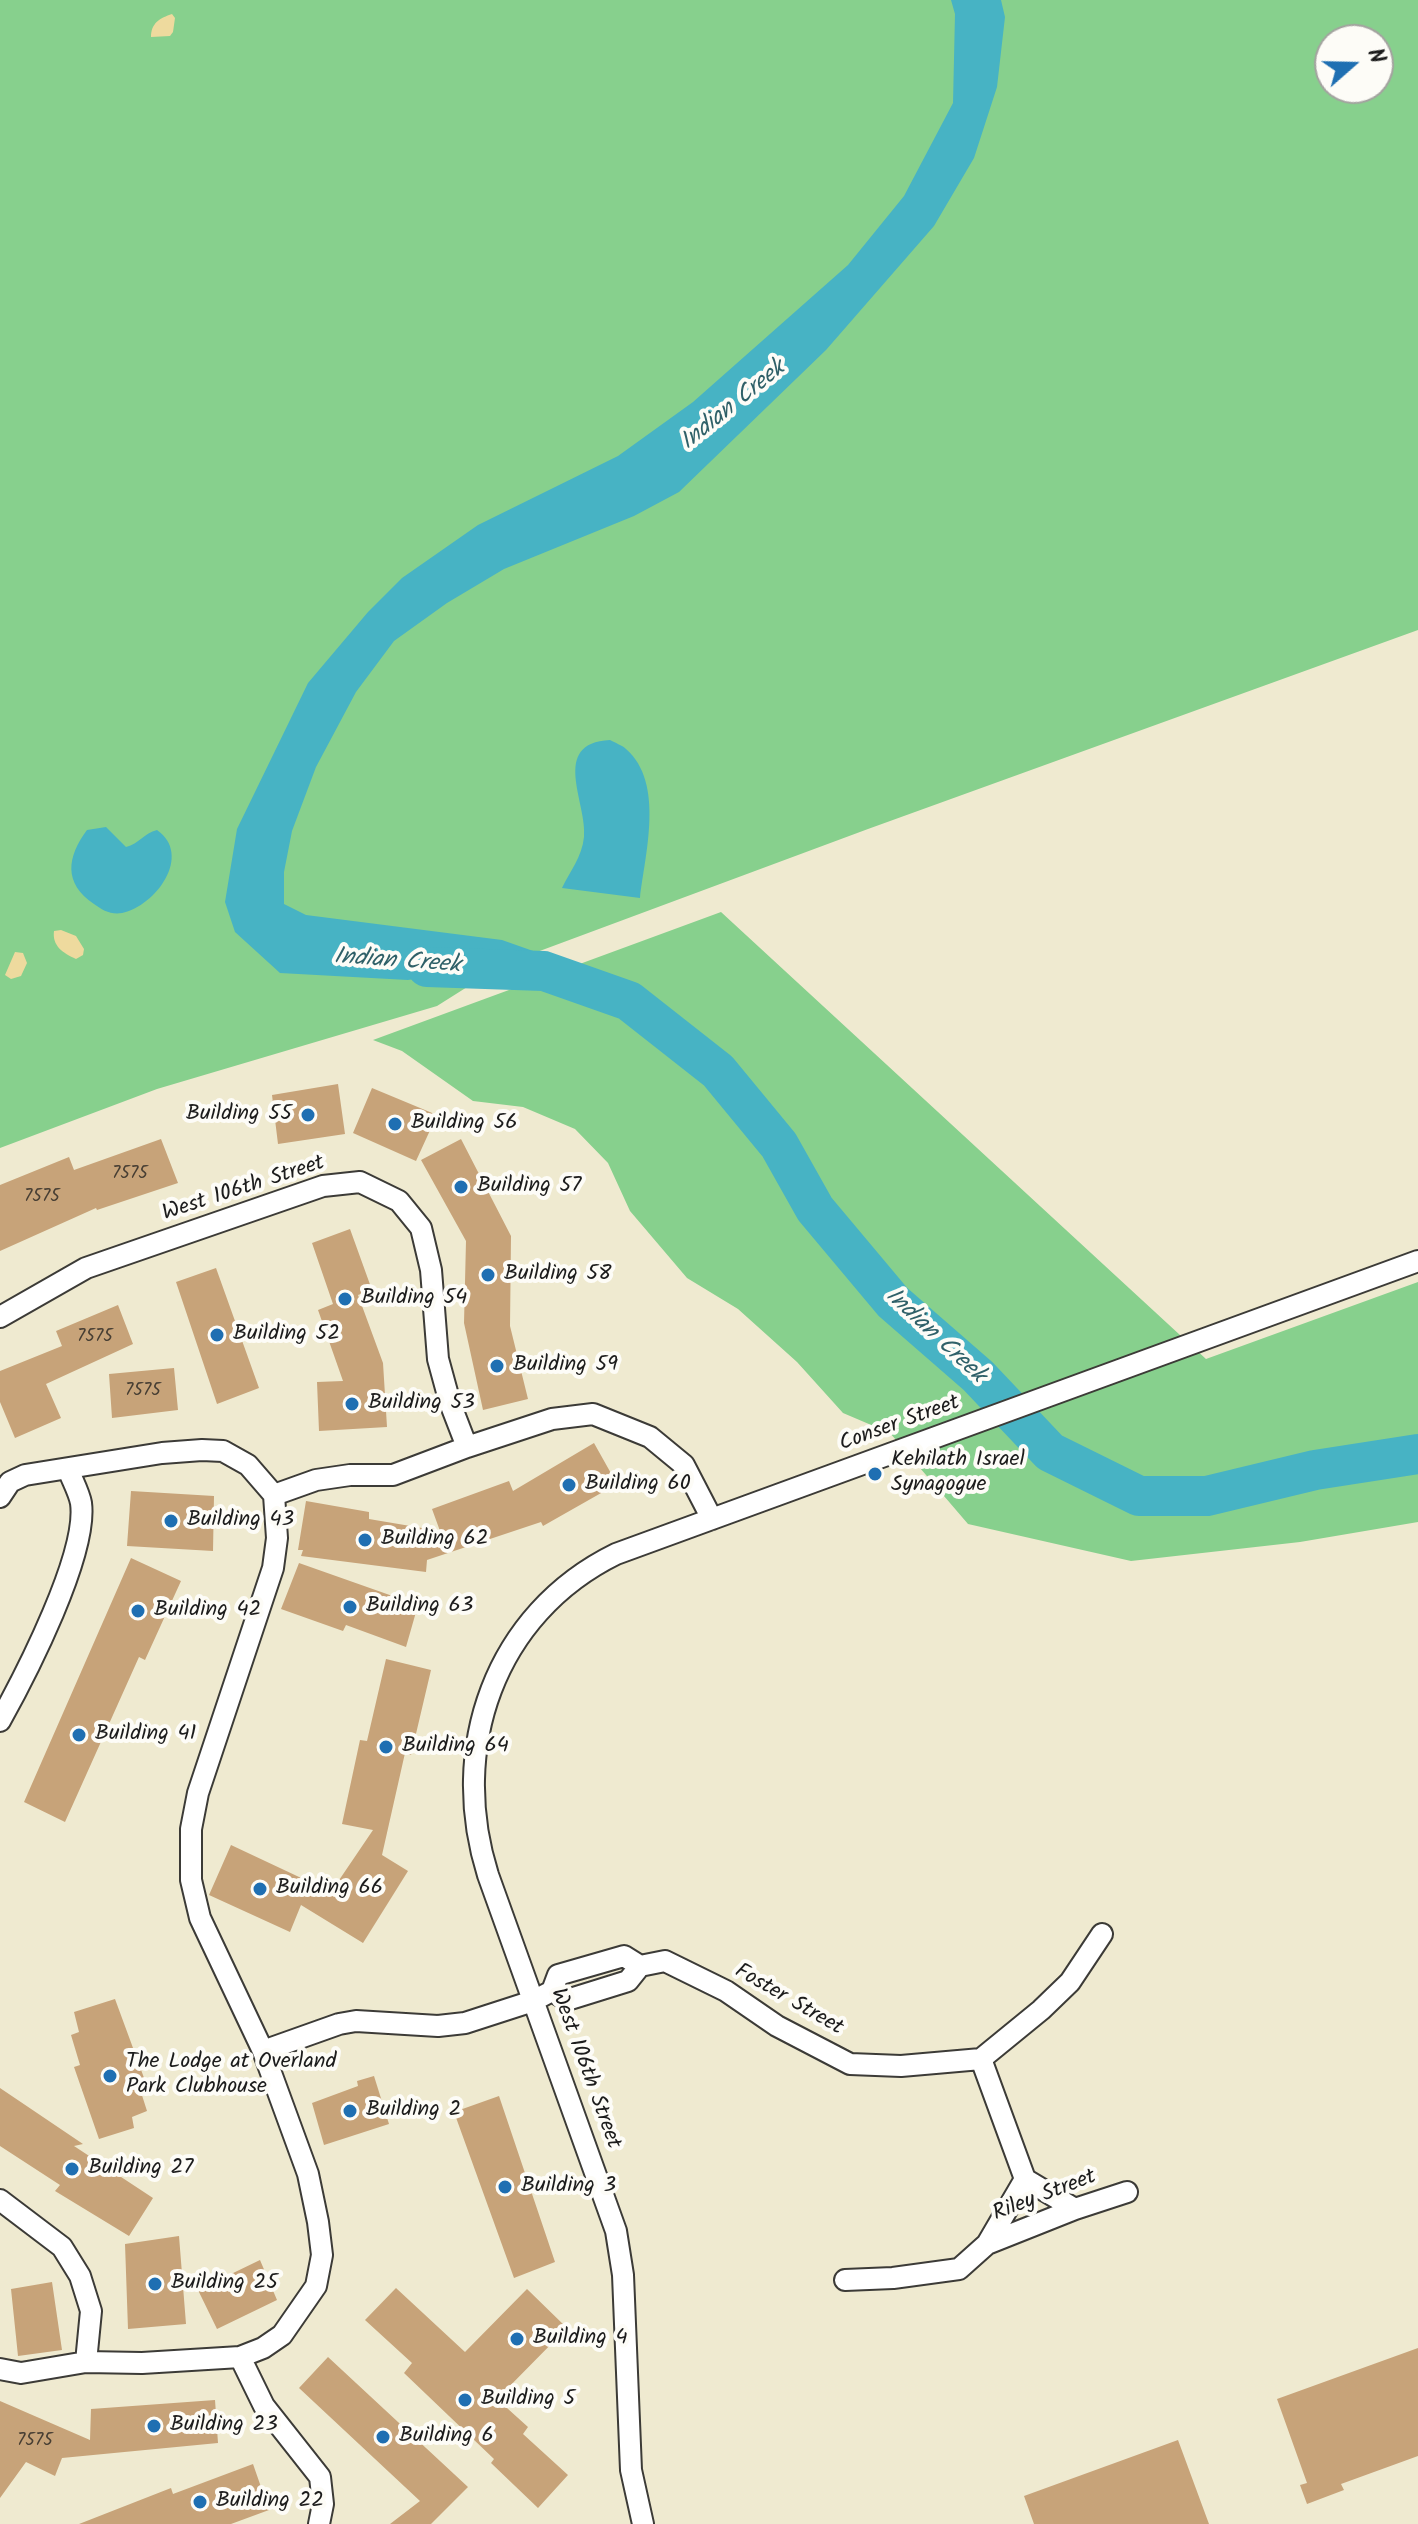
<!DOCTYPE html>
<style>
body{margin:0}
#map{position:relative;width:1418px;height:2524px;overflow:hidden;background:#efead0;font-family:Kalam,sans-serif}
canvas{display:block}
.north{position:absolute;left:1314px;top:24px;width:80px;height:80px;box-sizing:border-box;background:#fdfcf7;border:2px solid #a3a29f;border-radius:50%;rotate:70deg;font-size:22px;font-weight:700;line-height:32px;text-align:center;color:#1c1c1c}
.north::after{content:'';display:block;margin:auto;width:28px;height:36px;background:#1f6fb2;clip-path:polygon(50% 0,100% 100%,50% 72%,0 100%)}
</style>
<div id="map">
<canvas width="1418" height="2524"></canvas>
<div class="north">N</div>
</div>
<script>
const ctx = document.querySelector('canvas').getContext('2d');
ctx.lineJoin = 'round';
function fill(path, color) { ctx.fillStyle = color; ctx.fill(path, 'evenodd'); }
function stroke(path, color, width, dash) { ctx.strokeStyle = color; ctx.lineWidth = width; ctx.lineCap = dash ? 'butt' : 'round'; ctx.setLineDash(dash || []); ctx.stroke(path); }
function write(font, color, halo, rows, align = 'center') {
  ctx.font = font + ' Kalam,sans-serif'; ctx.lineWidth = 8; ctx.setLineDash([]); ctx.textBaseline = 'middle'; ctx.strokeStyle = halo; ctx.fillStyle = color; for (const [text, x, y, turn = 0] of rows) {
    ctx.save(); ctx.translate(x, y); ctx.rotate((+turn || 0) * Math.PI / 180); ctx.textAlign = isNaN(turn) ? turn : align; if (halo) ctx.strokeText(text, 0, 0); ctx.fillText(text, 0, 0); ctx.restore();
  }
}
fill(new Path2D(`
 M0,0H1418V630L868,829L502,965L437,1006L157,1089L0,1148ZM1330,40H1378V88H1330Z
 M721,912L1206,1359L1418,1282V1522L1300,1542L1131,1561L968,1524L890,1433L843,1413L797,1362L738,1309L687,1278L630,1211L608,1163L575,1129L523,1107L473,1101L402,1051L373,1040Z`), '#87d08d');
fill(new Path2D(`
 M172,14L175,18L173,32L170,36L151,37C151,23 160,18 172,14Z
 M61,930L76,936L84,949L83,955L76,959C63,953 52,946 54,931Z
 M15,952L23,953L27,963L21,976L11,979L5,975Z`), '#eeda9e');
fill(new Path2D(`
 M951,0H1001L1005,17L997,87L974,158L934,226L826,350L679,492L634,516L504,569L447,603L394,641L356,692L316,767L292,831L284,872V904L306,915L502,940L536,952L502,965L408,980L280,973L235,932L225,902L237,829L308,683L368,612L402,578L478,525L618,456L693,402L848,265L904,196L953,103L955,14Z
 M610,740C615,743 622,745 626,749C665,783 645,854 640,898L562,888C570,871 582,857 584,837C588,804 549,743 610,740Z
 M106,827L126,847C139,844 144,833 157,830C193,855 156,906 122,913C111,915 102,910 94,904C63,883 67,857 87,830Z`), '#47b3c4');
stroke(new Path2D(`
 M427,967L544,971L629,1001L718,1071L779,1145L815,1209L893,1302L978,1376L1050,1452L1139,1496H1207L1315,1470L1418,1454`), '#47b3c4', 40);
fill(new Path2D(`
 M338,1084L345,1134L278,1144L272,1095Z
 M372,1088L437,1115L416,1161L353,1133Z
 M161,1139L178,1183L97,1210L96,1208L0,1251V1185L69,1157L74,1170Z
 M461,1139L511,1236L510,1326L528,1399L483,1410L464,1323L466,1241L421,1160Z
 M350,1229L372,1290L358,1295L383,1363L387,1427L319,1431L317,1382L343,1381L318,1310L333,1304L312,1243Z
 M216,1268L259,1388L217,1404L176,1282Z
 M118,1305L133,1344L46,1384L61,1418L15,1438L0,1402V1371L62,1346L56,1331Z
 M174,1368L178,1410L112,1418L109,1374Z
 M594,1443L617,1484L543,1526L541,1522L427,1560L426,1572L301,1556L303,1550H298L306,1501L369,1512V1519L440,1531L432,1509L509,1481L513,1491Z
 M131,1491L214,1496L213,1551L127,1546Z
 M131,1558L181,1581L145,1660L139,1657L65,1822L24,1802Z
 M299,1563L418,1605L406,1647L346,1625L343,1631L281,1609Z
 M386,1659L431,1670L411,1755L405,1753L382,1855L408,1871L363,1943L301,1905L290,1932L209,1895L231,1845L331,1892L373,1830L342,1824L360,1740L367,1741Z
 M115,1999L147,2086L140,2089L147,2111L132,2117L134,2128L99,2139L74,2067L80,2065L71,2035L79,2032L74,2012Z
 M374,2076L389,2124L324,2145L312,2103L358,2086L357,2081Z
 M0,2088L83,2144L74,2146L153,2198L129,2236L55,2191L60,2185L0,2146Z
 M499,2096L555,2262L514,2278L454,2112Z
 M179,2236L186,2324L128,2329L125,2244Z
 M260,2260L277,2300L217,2329L198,2290Z
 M52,2282L62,2350L18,2356L11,2289Z
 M396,2288L465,2352L527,2289L567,2328L497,2399L528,2427L523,2434L568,2475L538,2508L491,2463L494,2459L404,2373L412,2363L365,2320Z
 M1418,2348V2456L1341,2484L1344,2490L1307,2504L1300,2485L1307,2483L1277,2399Z
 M328,2357L468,2487L431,2524H390L420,2501L299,2388Z
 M215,2400L218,2443L62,2458L55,2476L26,2462L0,2498V2401L90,2440L91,2409Z
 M1178,2440L1209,2524H1034L1024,2496Z
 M253,2464L269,2510L231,2524H79L171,2488L173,2494Z`), '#c7a379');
const minor = new Path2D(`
 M0,1317L86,1268L323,1186L360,1182L399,1201L421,1228L431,1270L438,1359L450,1403L467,1447
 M274,1495L316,1480L350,1475H393L467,1447L552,1419L593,1414L650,1437L684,1465L712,1519
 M0,1497L10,1482L25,1475L162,1453L202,1450L223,1451L248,1465L274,1495L277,1538L273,1568L198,1793L191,1829V1880L200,1918L263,2051L308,2174L318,2222L322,2255L316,2286L282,2335L263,2348L240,2357L142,2363L86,2362L21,2373L0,2369
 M0,1721C26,1674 88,1554 81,1503C79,1492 72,1480 68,1469
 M552,1991L567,2000L628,1981L640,1966
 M263,2051L339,2024L356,2021L438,2026L465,2023L533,2001L552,1991L558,1975L624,1956L640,1966L665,1961L726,1991L777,2026L850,2064L901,2066L981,2059L1041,2010L1070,1982L1102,1934
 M981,2059L1025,2179L1075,2209
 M0,2200L62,2247L80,2276L91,2311L86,2362
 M987,2244L1025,2179
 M845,2280L893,2278L959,2269L987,2244L1075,2209L1127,2192
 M240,2357L264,2406L320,2477L323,2504L319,2524
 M643,2524L631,2470L623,2275L616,2231L488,1875C448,1749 494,1614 616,1554L1418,1261`);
stroke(minor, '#3c3b37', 24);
stroke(minor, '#fff', 20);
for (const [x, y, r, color] of [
 [308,1115,8,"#1f6fb2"],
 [395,1124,8,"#1f6fb2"],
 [461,1187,8,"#1f6fb2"],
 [488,1275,8,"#1f6fb2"],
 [345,1299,8,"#1f6fb2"],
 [217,1335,8,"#1f6fb2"],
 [497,1366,8,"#1f6fb2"],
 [352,1404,8,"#1f6fb2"],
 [875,1474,8,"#1f6fb2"],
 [569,1485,8,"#1f6fb2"],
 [171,1521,8,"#1f6fb2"],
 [365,1540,8,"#1f6fb2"],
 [350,1607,8,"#1f6fb2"],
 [138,1611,8,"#1f6fb2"],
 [79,1735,8,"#1f6fb2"],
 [386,1747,8,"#1f6fb2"],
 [260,1889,8,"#1f6fb2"],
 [110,2076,8,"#1f6fb2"],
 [350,2111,8,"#1f6fb2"],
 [72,2169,8,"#1f6fb2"],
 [505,2187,8,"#1f6fb2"],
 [155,2284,8,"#1f6fb2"],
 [517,2339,8,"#1f6fb2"],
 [465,2400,8,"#1f6fb2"],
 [154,2426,8,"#1f6fb2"],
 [383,2437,8,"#1f6fb2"],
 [200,2502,8,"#1f6fb2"]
]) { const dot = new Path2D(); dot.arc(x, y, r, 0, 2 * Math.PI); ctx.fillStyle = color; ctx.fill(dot); stroke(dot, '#fdfcf7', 3); }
write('18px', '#473e33', null, [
 ["7575",130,1175],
 ["7575",42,1198],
 ["7575",95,1338],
 ["7575",143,1392],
 ["7575",35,2442]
]);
write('22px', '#1c1c1c', '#fdfcf7', [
 ["Building 55",292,1115,"right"],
 ["Building 56",411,1124],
 ["Building 57",477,1187],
 ["Building 58",504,1275],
 ["Building 54",361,1299],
 ["Building 52",233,1335],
 ["Building 59",513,1366],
 ["Building 53",368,1404],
 ["Kehilath Israel",891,1461],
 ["Synagogue",891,1486],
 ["Building 60",585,1485],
 ["Building 43",187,1521],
 ["Building 62",381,1540],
 ["Building 63",366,1607],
 ["Building 42",154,1611],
 ["Building 41",95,1735],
 ["Building 64",402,1747],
 ["Building 66",276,1889],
 ["The Lodge at Overland",126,2063],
 ["Park Clubhouse",126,2088],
 ["Building 2",366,2111],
 ["Building 27",88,2169],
 ["Building 3",521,2187],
 ["Building 25",171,2284],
 ["Building 4",533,2339],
 ["Building 5",481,2400],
 ["Building 23",170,2426],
 ["Building 6",399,2437],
 ["Building 22",216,2502]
], 'left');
write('22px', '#1c1c1c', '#fdfcf7', [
 ["West 106th Street",244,1190,-18],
 ["Conser Street",900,1425,-20],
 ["Foster Street",788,2001,30],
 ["West 106th Street",584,2069,70],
 ["Riley Street",1045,2197,-21]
]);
write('italic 24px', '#2f6068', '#fdfcf7', [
 ["Indian Creek",734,407,-39],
 ["Indian Creek",397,963,4],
 ["Indian Creek",934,1337,43]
]);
</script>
